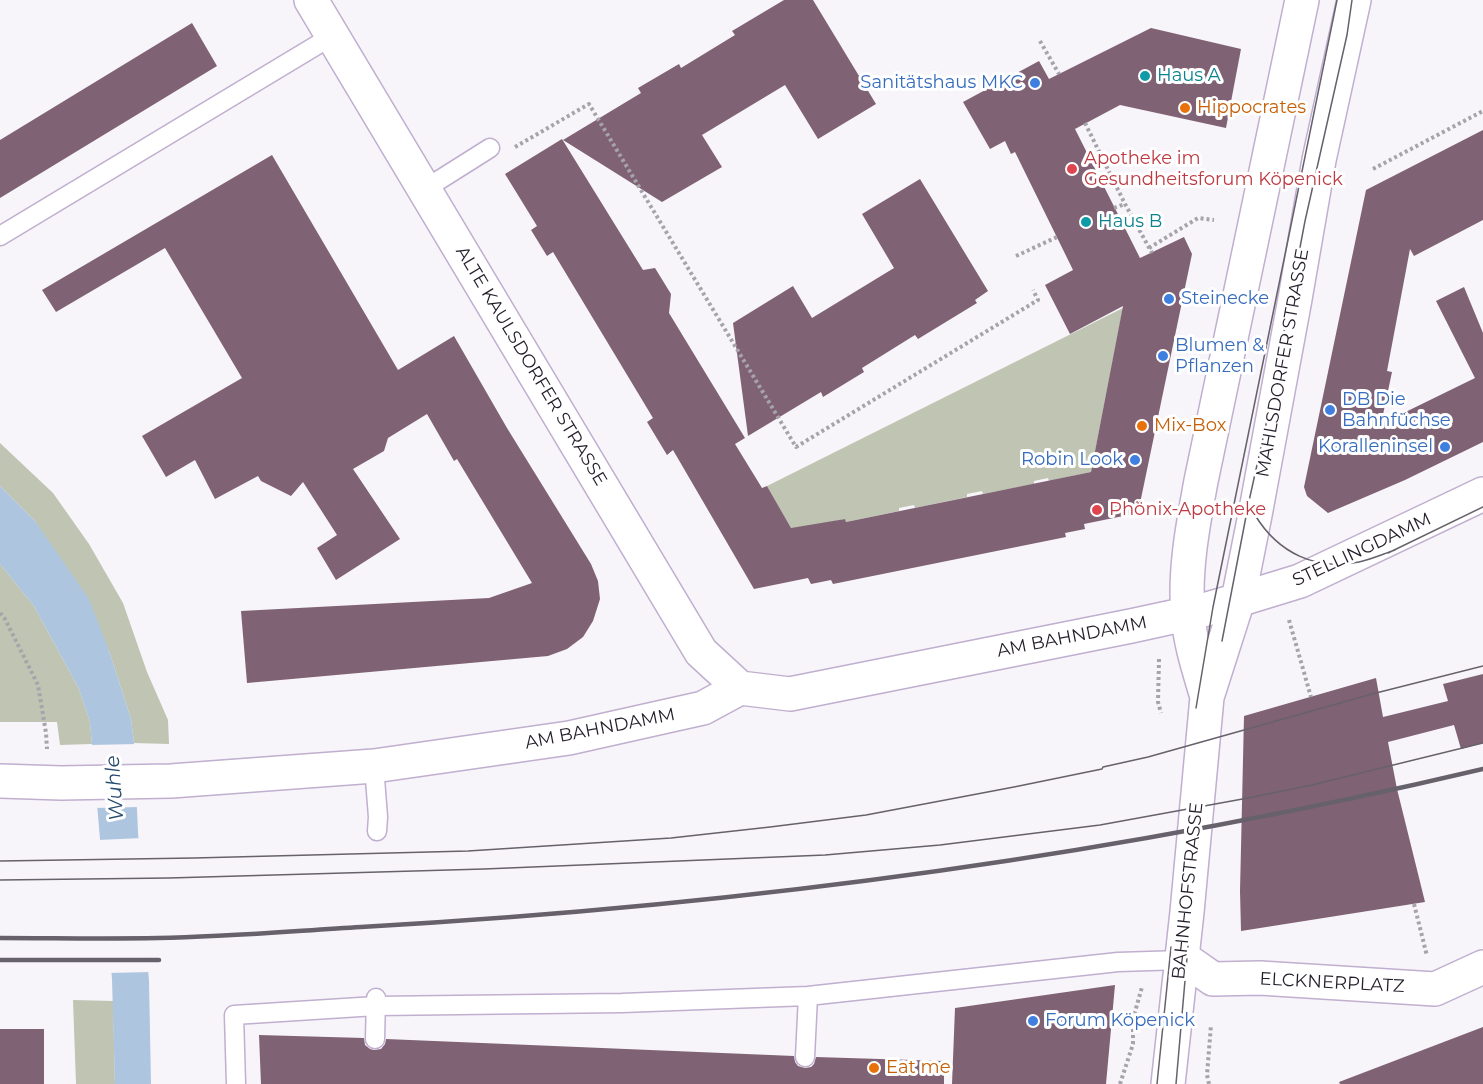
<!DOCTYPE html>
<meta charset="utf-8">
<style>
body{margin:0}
canvas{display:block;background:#f7f4fa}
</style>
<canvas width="1483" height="1084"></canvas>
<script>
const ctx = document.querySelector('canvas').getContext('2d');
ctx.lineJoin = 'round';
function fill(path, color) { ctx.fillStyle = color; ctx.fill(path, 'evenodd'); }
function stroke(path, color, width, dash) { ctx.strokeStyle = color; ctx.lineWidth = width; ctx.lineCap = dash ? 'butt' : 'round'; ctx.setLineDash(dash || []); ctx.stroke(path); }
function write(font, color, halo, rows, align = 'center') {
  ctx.font = font + ' Montserrat,sans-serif'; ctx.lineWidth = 6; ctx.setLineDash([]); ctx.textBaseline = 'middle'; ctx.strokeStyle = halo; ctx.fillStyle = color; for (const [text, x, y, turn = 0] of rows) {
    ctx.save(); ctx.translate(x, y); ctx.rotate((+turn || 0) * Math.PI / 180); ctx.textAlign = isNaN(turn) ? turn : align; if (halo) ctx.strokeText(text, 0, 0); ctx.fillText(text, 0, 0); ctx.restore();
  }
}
fill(new Path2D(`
 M1123,308L1091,472L1049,481L1048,478L1034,481V484L983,494L982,491L967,494V497L915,508L914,505L899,508V511L846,522L845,519L830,522L793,532L767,486Z
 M0,443L53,493L89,544L123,603L147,672L168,720L169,744L134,743L131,719L109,651L35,521L0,486Z
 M0,564L34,606L79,689L90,722L92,744L60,745L57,722H0Z
 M73,1000L113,1001L115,1084H76Z`), '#bfc5b2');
fill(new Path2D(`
 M0,486L35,521L89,599L109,651L131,719L134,743L138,832L149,981L151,1084H115L112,979L90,722L79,689L34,606L0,564Z`), '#adc5de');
fill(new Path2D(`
 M138,744L140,807L95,808L89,745Z
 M142,838L151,972L109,973L98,840Z`), '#f7f4fa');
fill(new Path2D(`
 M784,0H813L876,104L818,139L785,85L702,135L722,167L662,202L563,140L641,93L638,88L679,64L681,68L735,35L732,31Z
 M192,23L217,66L0,198V140Z
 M1151,28L1241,49L1226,128L1120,105L1075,129L1140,258L1184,237L1192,254L1138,513L1084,524L1085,529L1065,533L1066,537L833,584L831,580L811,584L808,578L754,589L673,450L667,455L647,422L653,418L553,252L547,256L531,230L537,226L505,174L562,139L643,270L655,268L671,294L669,313L745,438L735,444L762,488L767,486L791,528L845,519L846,522L1091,472L1123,306L1070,334L1045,285L1073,270L1015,152L1011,154L1005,141L990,149L963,102L1039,61L1049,79Z
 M1483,130V220L1414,256L1410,249L1387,371L1392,372L1381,424L1475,378L1436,301L1464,287L1483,333V442L1405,480L1328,513L1307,496L1304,487L1366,190Z
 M272,155L398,370L454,336L507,428L591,564L598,581L600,599L593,621L583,637L567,649L548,656L247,683L241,611L489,598L532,583L457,459L454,461L427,414L388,438L384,451L353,469L400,539L336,580L317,548L337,535L303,482L291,496L261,481L258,476L215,499L195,460L166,477L142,436L242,378L165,248L56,312L42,290Z
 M920,179L988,291L975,300L977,303L918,339L915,335L862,368L864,372L823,397L821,392L748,436L733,323L793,286L812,318L894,268L862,214Z
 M1483,674V743L1461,749L1454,725L1388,742L1397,789L1425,902L1241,931L1240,891L1244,716L1376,678L1383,717L1448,701L1443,684Z
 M1115,985L1106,1084H952L955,1008Z
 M1483,1027V1084H1340L1339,1082Z
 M0,1029H44V1084H0Z
 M259,1035L364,1038L365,1045L370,1049L374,1050L381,1049L385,1044L386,1039L794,1056L795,1062L798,1066L805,1068L811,1067L814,1064L816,1057L944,1061V1084H261Z`), '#806275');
const lane = new Path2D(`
 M425,189L490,148
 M0,236L332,36
 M374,766L378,817L377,831
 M375,1039L376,998
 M805,1057L808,996
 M236,1084L234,1015L376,1006L622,1003L808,996L1118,962L1182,960`);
const street = new Path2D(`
 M1238,600L1300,581L1483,494
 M0,781L61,783L171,781L374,766L569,738L703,708L740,688
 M1182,960H1186L1213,979L1260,978L1435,989L1483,967`);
const secondary = new Path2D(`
 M311,0L701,652L740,688L790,694L1131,626L1200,611L1238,600
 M1207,697C1199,670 1190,643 1188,615C1184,571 1193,525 1201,481L1302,0
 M1168,1084L1187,912L1207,697L1238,600L1255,515L1295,299L1319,160L1354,0`);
stroke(lane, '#c0afcf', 21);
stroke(street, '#c0afcf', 36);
stroke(secondary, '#c0afcf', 36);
stroke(new Path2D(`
 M1040,41L1059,74
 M1085,123L1125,204L1152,253
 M515,147L589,104L796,447L1038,300L1033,290
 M1373,169L1483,111
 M1114,208L1125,204
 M1149,248L1198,218L1214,220
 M1016,256L1057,237
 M0,613L5,619L38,685L46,733L47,749
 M1289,620L1311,697
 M1159,659L1158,702L1161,713
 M1414,904L1427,956
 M1120,1084L1133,1044V1019L1142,987
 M1209,1084L1207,1075L1211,1025`), '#a7a3ab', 4, [3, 3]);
stroke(lane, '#fff', 18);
stroke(street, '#fff', 33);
stroke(secondary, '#fff', 33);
stroke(new Path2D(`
 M1250,502L1253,514L1255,515C1278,553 1316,571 1359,562C1372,559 1383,554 1395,550
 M1388,553L1483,507
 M1222,641L1249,501L1269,411L1305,221L1347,35L1352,0
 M1196,708L1213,607L1337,0
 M0,861L194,858L468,851L671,838L770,827L866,815L1014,787L1102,769L1103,767L1148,757L1372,694L1483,666
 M0,880L169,878L484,869L825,855L940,845L1100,825L1248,798L1312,785L1483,743
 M1157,1084L1171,947
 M1176,1084L1188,946`), '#67616b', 1.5);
stroke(new Path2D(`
 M0,938C53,938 105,939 158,938C225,937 293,931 361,927C738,906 1115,856 1483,769
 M0,960H159`), '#67616b', 4.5);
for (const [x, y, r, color] of [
 [1145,76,6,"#0f9aa8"],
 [1035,83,6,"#3f7fe0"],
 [1185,108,6,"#e8710a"],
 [1072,169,6,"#e0444e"],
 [1086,222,6,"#0f9aa8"],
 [1169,299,6,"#3f7fe0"],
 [1163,356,6,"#3f7fe0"],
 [1330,410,6,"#3f7fe0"],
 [1142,426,6,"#e8710a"],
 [1445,447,6,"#3f7fe0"],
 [1135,460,6,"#3f7fe0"],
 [1097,510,6,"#e0444e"],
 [1033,1021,6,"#3f7fe0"],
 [874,1068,6,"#e8710a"]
]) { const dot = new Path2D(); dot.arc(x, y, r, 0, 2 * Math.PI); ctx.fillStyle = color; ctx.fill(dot); stroke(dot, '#fff', 2); }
write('18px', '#0d838f', '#fff', [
 ["Haus A",1157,76],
 ["Haus B",1098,222]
], 'left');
write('18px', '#366cbe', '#fff', [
 ["Sanitätshaus MKC",1023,83,"right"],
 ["Steinecke",1181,299],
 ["Blumen &",1175,346],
 ["Pflanzen",1175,367],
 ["DB Die",1342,400],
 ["Bahnfüchse",1342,421],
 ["Koralleninsel",1433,447,"right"],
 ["Robin Look",1123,460,"right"],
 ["Forum Köpenick",1045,1021]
], 'left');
write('18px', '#c56008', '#fff', [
 ["Hippocrates",1197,108],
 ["Mix-Box",1154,426],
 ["Eat me",886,1068]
], 'left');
write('18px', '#be3a42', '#fff', [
 ["Apotheke im",1084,159],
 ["Gesundheitsforum Köpenick",1084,180],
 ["Phönix-Apotheke",1109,510]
], 'left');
write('18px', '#241d29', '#fff', [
 ["MAHLSDORFER STRASSE",1283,363,-80],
 ["ALTE KAULSDORFER STRASSE",531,366,59],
 ["STELLINGDAMM",1362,550,-25],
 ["AM BAHNDAMM",1072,637,-11],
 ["AM BAHNDAMM",600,729,-11],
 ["BAHNHOFSTRASSE",1188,891,-84],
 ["ELCKNERPLATZ",1332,983,3]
]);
write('italic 20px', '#274b6f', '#fff', [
 ["Wuhle",115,788,-94]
]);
</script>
